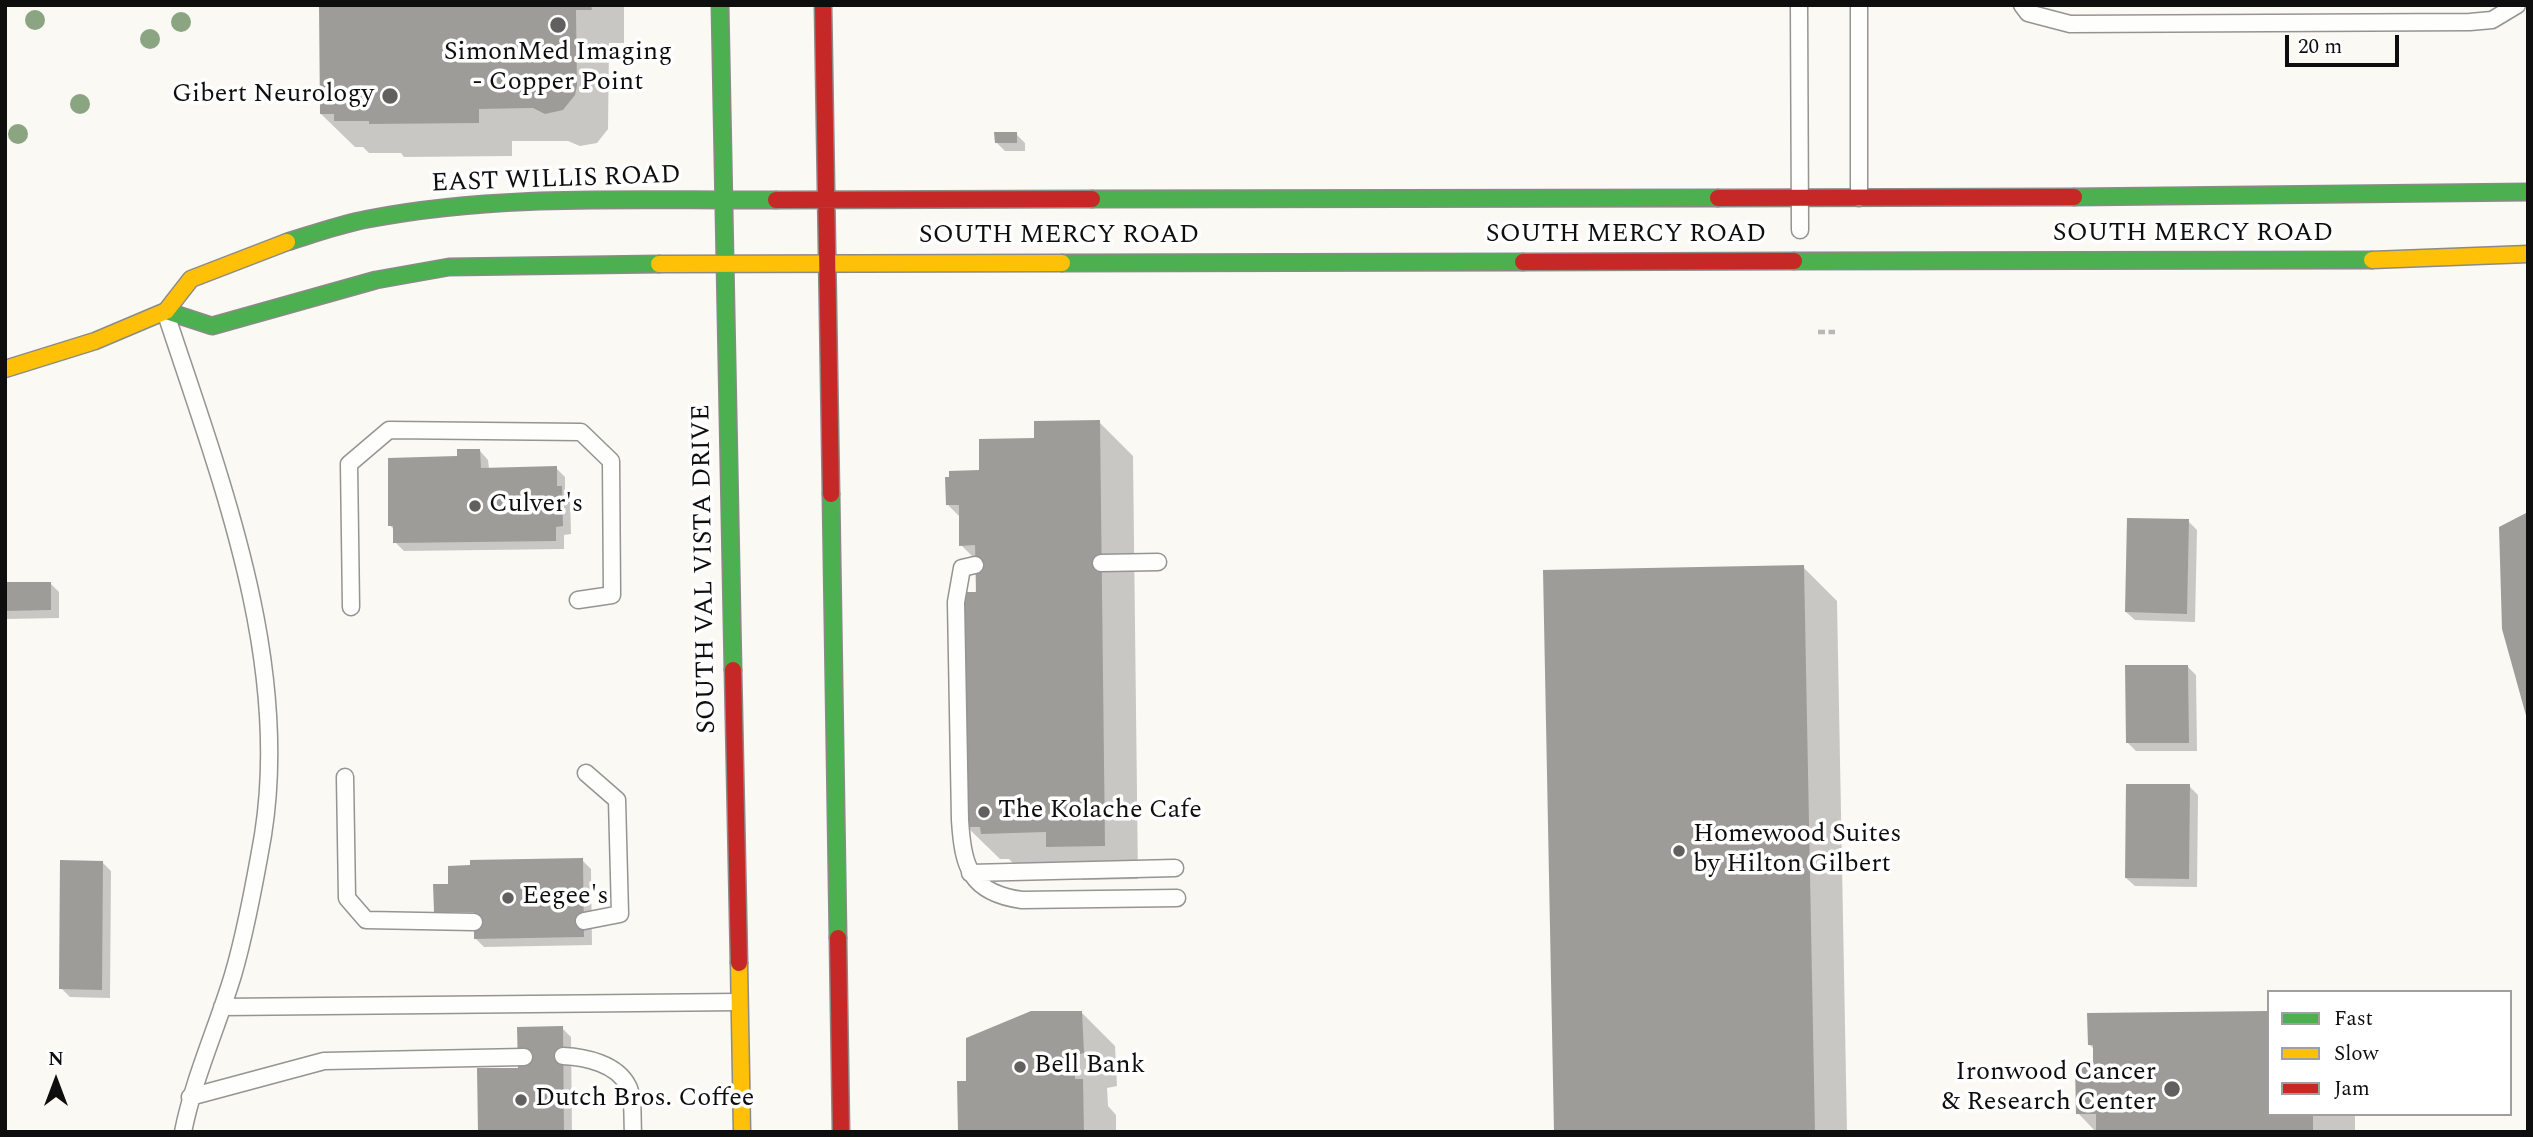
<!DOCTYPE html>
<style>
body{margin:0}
#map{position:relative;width:2533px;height:1137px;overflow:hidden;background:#faf9f4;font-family:Spectral,serif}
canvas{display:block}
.frame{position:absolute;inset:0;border:7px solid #0e0e0e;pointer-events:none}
.legend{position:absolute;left:2267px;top:990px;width:245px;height:126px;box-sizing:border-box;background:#fff;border:2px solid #9f9f9f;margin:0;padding:9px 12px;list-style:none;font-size:21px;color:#0e0e0e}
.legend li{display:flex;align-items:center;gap:14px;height:35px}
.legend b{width:35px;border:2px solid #9f9f9f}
.north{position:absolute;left:21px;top:1046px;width:70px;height:70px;-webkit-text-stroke:5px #fff;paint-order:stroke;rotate:0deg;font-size:19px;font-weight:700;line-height:28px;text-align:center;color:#0e0e0e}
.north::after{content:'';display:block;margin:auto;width:24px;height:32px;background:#0e0e0e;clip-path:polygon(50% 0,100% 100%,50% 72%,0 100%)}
.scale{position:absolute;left:2285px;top:35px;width:114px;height:32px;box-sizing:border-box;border:4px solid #0e0e0e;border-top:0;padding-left:9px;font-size:21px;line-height:24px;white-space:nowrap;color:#0e0e0e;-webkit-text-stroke:5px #fff;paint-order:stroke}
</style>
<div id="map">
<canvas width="2533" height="1137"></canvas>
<div class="frame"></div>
<ul class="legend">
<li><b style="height:9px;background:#4caf50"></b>Fast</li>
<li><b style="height:9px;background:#ffc107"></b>Slow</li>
<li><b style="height:9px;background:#c62828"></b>Jam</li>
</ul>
<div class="north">N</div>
<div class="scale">20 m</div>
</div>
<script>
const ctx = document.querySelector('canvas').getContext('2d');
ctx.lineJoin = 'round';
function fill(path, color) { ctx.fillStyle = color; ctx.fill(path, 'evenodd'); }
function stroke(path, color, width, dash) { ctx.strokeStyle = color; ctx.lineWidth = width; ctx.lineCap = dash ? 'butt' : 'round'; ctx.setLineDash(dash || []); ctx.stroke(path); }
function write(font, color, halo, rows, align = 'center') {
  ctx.font = font + ' Spectral,serif'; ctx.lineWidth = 7; ctx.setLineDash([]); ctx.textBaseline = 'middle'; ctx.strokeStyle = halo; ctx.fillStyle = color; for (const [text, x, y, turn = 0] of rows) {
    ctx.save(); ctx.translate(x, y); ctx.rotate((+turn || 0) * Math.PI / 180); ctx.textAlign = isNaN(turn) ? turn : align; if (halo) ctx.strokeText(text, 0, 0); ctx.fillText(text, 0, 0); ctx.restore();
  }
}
fill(new Path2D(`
 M464,5H624V43H609L608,129L597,143L580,146L568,141H512V156L404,157L401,153H369L363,147H355L321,114Z
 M1016,134L1025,143V151H1005L996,142Z
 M1099,422L1133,456L1138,879L1082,880L1068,865L1016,866L1009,859H1000L966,826L977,561L961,545V518L948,505L981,472L1036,440Z
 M480,451L488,460L489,469L556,468L565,477V491L570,496L571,534L564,535V549L404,551L395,542L394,530L390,525L459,458Z
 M2188,521L2197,530L2195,622L2135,620L2126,612Z
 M1803,567L1837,601L1847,1132H1556Z
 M50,583L59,592V618L5,619V584Z
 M2187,666L2196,675L2197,751H2136L2127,742Z
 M2189,786L2198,795L2197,887L2135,886L2126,878Z
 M582,860L591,869L592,945L484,947L476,939L475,920H444L436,912L450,886Z
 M102,862L111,871L110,998L70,997L61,988Z
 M1081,1012L1115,1046L1117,1086L1107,1088L1108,1106L1116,1115V1132H959L968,1083Z
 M2089,1015L2269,1114H2355V1132H2096L2078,1113L2095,1066V1050L2089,1044Z
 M562,1028L571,1037L572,1132H480L520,1070Z`), '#0003');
fill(new Path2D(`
 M319,5H591L592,10H576L577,86L575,95L563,110L545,114L533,108L479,109V123L369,124V121H334V114H320Z
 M994,132H1017V143H995Z
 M1100,420L1105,846L1046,847V832L981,834L980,827H964L962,592H976L975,545L959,546V505H946L945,477H949V471L979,470V439L1034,438V421Z
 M457,449H480L481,468L557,466V486H562L563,526L556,527V541L393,543V526H388V458L457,456Z
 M2528,512V719H2527L2502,629L2499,527Z
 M2127,518L2189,519L2187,614L2125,612Z
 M1804,565L1815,1132H1554L1543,570Z
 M5,582H51V610L5,611Z
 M2125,665H2188L2189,743H2126Z
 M2126,784H2190L2189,879L2125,878Z
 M583,858L584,937L474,939V912H434L433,884H448V866L470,865V860Z
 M60,860L103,861L102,990L59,989Z
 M1031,1011H1082L1084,1053L1075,1055V1079H1083L1084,1132H958L957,1081H966V1038Z
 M2269,1011V1114H2313V1132H2096V1114H2076L2075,1065H2093V1045H2088L2087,1013Z
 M563,1026L564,1132H478L477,1068H518L517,1027Z`), '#9e9c99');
const lane = new Path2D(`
 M1799,5L1800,230
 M2022,5L2028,13L2070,24L2470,22L2492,20L2517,5
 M1859,198V5
 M166,314C220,478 291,659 263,835C255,881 246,931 233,975C217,1028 194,1077 183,1132
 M1101,563L1158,562
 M975,565L962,568L956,602L960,820C963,867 970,893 1022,900L1177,898
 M351,607L349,464L389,430L581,432L611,461L612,595L578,600
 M345,777L347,898L366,920L474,922
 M970,873L1175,868
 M584,921L620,914L617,800L586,773
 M222,1007L739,1002
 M563,1056C586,1057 617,1064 628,1086C634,1097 632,1119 633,1132
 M190,1097L324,1061L524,1057`);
const fast = new Path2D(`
 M720,5L733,670
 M2074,197L2528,192
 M1092,199L1718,198
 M287,242C313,234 341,224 368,219C502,193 641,201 776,200
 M1794,261L2372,260
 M1062,263L1523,262
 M166,311L212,326L376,280L449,267L659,264
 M831,494L838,938`);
const slow = new Path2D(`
 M2372,260L2528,254
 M659,264L1062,263
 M5,369L95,341L166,311L191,279L287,242
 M739,963L742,1132`);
const jam = new Path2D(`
 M823,5L831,494
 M1718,198L2074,197
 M776,200L1092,199
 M1523,262L1794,261
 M733,670L739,963
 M838,938L841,1132`);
stroke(lane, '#949492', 19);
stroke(fast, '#8b8a88', 19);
stroke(slow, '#8b8a88', 19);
stroke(jam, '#8b8a88', 19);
stroke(new Path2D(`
 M1818,332H1835`), '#b8b8b7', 4.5, [7, 3.5]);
stroke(lane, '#fefefd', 16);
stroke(fast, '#4caf50', 16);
stroke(slow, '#ffc107', 16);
stroke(jam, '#c62828', 16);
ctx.fillStyle = '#8ba482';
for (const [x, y] of [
 [35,20],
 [181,22],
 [150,39],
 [80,104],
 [18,134]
]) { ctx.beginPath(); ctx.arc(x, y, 10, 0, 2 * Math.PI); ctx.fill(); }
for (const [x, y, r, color] of [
 [558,25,9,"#61605e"],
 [390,96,9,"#61605e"],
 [475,506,7,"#61605e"],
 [984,812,7,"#61605e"],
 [1679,851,7,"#61605e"],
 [508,898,7,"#61605e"],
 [1020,1067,7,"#61605e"],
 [2172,1089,9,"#61605e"],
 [521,1100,7,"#61605e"]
]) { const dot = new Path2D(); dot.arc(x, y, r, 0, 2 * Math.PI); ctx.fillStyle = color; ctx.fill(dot); stroke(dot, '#fff', 2.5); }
write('26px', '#0e0e0e', '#fff', [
 ["SimonMed Imaging",558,54,"center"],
 ["- Copper Point",558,84,"center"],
 ["Gibert Neurology",374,96,"right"],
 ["Culver's",489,506],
 ["The Kolache Cafe",998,812],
 ["Homewood Suites",1693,836],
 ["by Hilton Gilbert",1693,866],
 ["Eegee's",522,898],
 ["Bell Bank",1034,1067],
 ["Ironwood Cancer",2156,1074,"right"],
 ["& Research Center",2156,1104,"right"],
 ["Dutch Bros. Coffee",535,1100]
], 'left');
write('26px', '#0e0e0e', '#fff', [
 ["EAST WILLIS ROAD",556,181,-2],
 ["SOUTH MERCY ROAD",2193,235],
 ["SOUTH MERCY ROAD",1626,236],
 ["SOUTH MERCY ROAD",1059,237],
 ["SOUTH VAL VISTA DRIVE",706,569,-91]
]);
</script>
